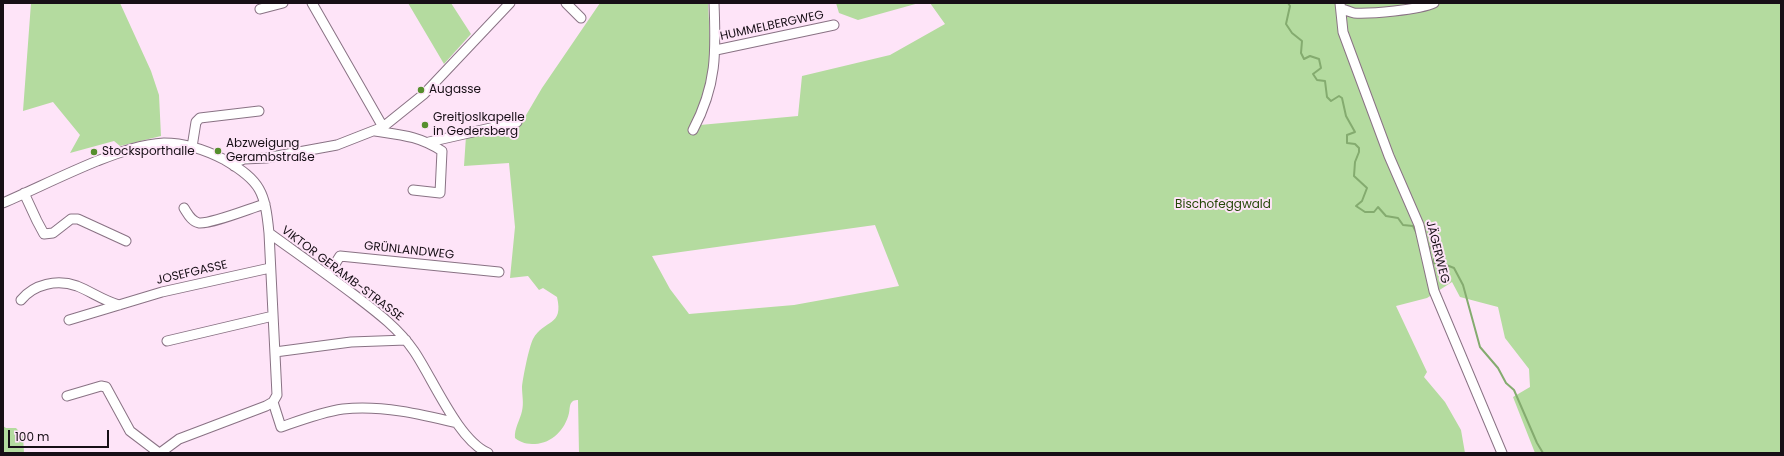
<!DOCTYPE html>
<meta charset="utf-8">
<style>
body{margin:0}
#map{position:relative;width:1784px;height:456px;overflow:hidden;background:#fee4f8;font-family:Poppins,sans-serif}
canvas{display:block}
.frame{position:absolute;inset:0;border:4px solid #170f16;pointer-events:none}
.scale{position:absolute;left:8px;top:430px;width:101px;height:18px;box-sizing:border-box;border:2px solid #170f16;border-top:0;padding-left:5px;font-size:12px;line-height:14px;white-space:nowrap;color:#170f16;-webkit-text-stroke:3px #fee4f8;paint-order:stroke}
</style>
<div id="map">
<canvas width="1784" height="456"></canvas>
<div class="frame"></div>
<div class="scale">100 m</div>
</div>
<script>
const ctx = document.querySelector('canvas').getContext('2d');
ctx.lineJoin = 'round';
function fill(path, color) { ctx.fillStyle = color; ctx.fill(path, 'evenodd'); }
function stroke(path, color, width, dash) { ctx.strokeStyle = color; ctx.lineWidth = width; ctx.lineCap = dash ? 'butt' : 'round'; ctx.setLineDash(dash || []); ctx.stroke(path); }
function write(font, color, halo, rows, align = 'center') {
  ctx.font = font + ' Poppins,sans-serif'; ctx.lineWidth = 4; ctx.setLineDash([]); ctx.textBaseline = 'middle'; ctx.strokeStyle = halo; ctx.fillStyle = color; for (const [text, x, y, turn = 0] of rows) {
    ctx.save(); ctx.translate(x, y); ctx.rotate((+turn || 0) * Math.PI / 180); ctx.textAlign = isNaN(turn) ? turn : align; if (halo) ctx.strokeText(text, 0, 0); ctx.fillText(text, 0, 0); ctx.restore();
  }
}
fill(new Path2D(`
 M31,3H120L151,71L159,95L161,136L120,146L114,141L70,153L80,135L53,102L23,111Z
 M408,3H451L471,34L444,64Z
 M600,3H708L711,60L700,125L798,116L802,76L890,55L945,24L930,3H1781V453H1535L1513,397L1530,387L1529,369L1505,338L1498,307L1460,297L1452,282L1427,298L1396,306L1427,372L1424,377L1445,402L1461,430L1465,453H579L578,400C577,400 574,400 573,401C569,404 570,409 569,413C565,430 552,443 535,444C527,444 521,443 515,438C514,429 520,420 522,411C524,403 522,395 522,387C523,377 529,347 533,339C544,319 564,327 557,297L543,288L539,290L528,276L510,278L515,227L509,163L464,166L466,136L522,122L542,88ZM875,225L899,286L794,305L689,314L670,289L652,256Z
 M836,3H919L858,20L839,13Z
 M3,426L6,428H16L23,436L24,453H3Z`), '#b4db9f');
stroke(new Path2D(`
 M1288,3L1290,6L1286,24L1292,33L1302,41L1301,53L1304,59L1310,56L1319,59L1321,68L1313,74L1317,80L1325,81L1327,97L1331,101L1339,96L1342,98L1346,116L1355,132L1347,135V143L1355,144L1359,148V152L1355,162L1354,176L1367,188L1362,201L1356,206L1365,212H1374L1378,207L1386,216L1398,218L1403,225L1413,226L1417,234
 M1427,246L1434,249L1435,258L1432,263L1444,264L1454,268L1463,285L1480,347L1498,368L1506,383L1514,390L1537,443L1543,453`), '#84ab6f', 2);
const minor = new Path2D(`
 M312,3L383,127
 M566,3L581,18
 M1340,3L1343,32L1389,156L1419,225L1434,291L1502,453
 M260,9L283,3
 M1342,9C1346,10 1350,12 1354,13C1370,14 1419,10 1434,3
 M716,50L834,25
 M693,130C717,85 716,52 714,3
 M375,131C402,135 419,136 442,151L440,193L413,190
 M429,142L517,122
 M192,147L196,122L200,118L259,111
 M234,166L236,162L244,159L266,158L337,145L383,127L424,94L510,3
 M24,193L37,221L44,234L53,233L71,219H78L126,241
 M3,203C35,189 65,174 97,161C118,153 141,144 164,143C186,143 206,150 225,160C261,181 265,192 269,233L277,395L273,402L266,406L179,439L160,453
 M184,208C188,214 191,221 199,223C212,224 251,208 265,204
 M269,233C298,254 328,275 357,297C378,313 399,329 414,351C433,379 458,440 488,453
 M328,275L340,256L499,272
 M21,300C34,284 57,279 77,286C92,292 102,300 119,305
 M69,320L162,292L270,268
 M167,341L273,316
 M275,352L351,342L406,340
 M67,396L101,386L106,387L130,431L159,453
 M273,402L281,427C301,420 322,412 343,409C382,405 420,414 457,423`);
stroke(minor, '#897284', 11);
stroke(minor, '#fff', 9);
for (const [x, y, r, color] of [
 [421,90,4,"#558f2d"],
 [425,125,4,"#558f2d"],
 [218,151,4,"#558f2d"],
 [94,152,4,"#558f2d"]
]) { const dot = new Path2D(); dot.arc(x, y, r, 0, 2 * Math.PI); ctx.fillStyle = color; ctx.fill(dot); stroke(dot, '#fee4f8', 1.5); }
write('12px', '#170f16', '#fee4f8', [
 ["HUMMELBERGWEG",772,26,-12],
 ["GRÜNLANDWEG",409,251,6],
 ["JÄGERWEG",1437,252,76],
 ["JOSEFGASSE",192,273,-13],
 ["VIKTOR GERAMB-STRASSE",342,274,37]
]);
write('12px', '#170f16', '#fee4f8', [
 ["Augasse",429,90],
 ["Greitjoslkapelle",433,118],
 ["in Gedersberg",433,132],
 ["Abzweigung",226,144],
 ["Gerambstraße",226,158],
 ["Stocksporthalle",102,152]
], 'left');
write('12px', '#244807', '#fee4f8', [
 ["Bischofeggwald",1223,205]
]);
</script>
